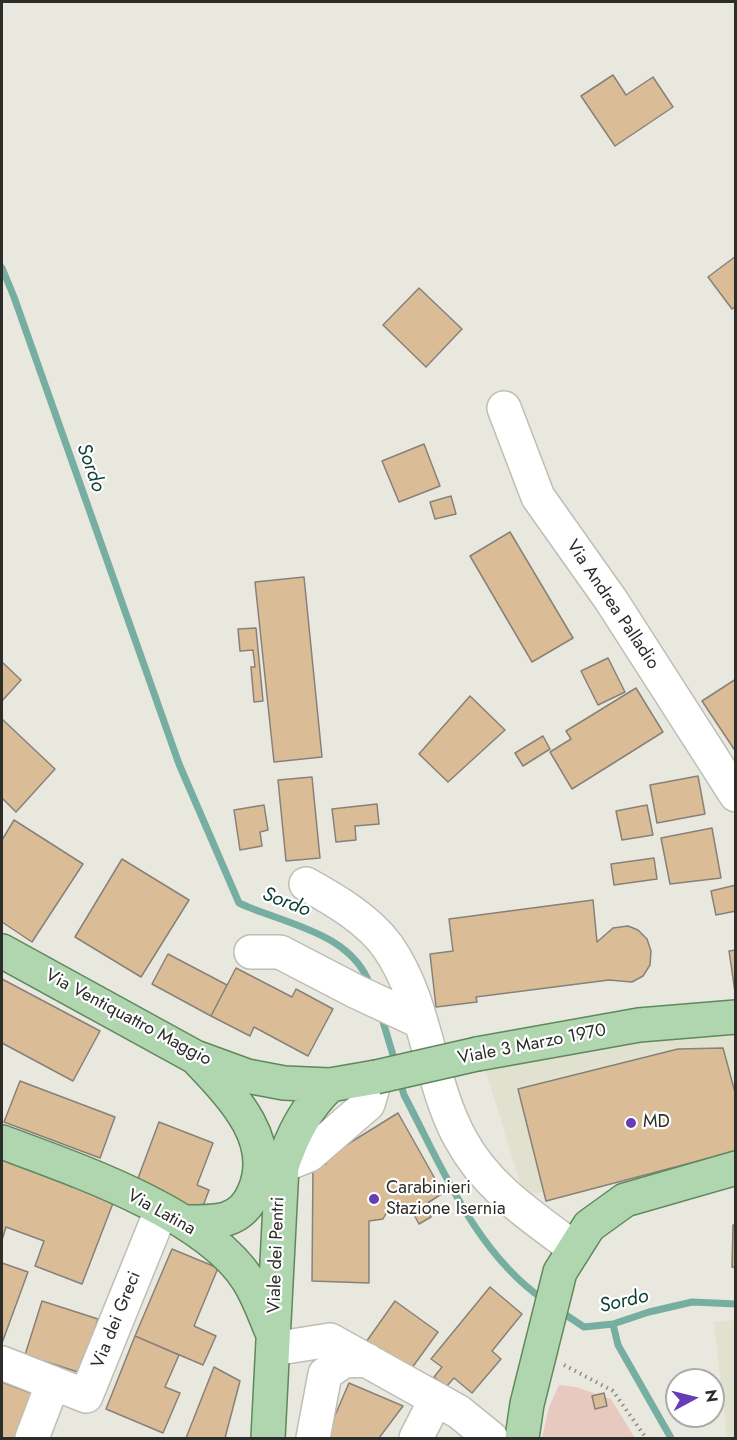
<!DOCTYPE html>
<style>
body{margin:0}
#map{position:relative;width:737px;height:1440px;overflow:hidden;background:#e8e8de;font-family:Jost,sans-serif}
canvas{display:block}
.frame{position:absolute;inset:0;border:3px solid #2c2c28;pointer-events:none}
.north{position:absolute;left:665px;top:1368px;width:60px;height:60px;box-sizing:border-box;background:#fff;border:2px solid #ababa9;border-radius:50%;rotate:83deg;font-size:16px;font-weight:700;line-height:24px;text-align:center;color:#2c2c28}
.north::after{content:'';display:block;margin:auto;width:21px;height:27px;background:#673db5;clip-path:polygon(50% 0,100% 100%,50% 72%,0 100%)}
</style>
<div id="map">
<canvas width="737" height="1440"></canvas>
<div class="frame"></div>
<div class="north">N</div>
</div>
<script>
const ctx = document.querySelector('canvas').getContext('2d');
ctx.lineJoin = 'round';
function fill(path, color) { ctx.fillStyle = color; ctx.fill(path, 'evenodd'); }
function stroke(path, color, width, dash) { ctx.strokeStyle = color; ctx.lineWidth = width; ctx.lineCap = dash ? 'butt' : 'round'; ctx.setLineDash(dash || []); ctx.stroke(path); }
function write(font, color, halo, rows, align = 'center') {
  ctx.font = font + ' Jost,sans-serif'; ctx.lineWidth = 4.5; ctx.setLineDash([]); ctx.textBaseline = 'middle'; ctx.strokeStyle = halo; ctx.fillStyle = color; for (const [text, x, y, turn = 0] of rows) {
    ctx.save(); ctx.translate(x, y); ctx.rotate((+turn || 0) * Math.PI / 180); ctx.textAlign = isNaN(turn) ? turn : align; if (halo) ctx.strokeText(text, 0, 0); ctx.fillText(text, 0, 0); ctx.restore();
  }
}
fill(new Path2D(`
 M718,1030L735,1031V1150L524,1196L485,1068Z
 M735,1320V1438H727L714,1322Z`), '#e0e1cf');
fill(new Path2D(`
 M559,1385L576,1387L611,1399L635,1438H542L549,1407Z`), '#e8c9bf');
stroke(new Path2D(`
 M2,268L14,297L179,764L239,903C284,924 351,932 370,985
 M381,1015L396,1065
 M400,1081L404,1095C442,1167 475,1252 544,1300
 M560,1311L584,1327L613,1324L649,1312L692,1302L736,1304
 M613,1324L618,1345L671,1438`), '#76aea1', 7);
const building = new Path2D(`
 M613,75L626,95L653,77L673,107L615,146L581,96Z
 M736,256V306L732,309L708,277Z
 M419,288L462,329L426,367L383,325Z
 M424,444L440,486L399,502L382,461Z
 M451,496L456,514L435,519L430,502Z
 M510,532L573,638L532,662L470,556Z
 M304,577L322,757L274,762L255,582Z
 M256,628L263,701L254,702L251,667H255L253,650L240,651L238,629Z
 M608,658L625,692L598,705L581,671Z
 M2,662L21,680L2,701Z
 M736,679V752L702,701Z
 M636,688L663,732L572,789L550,752L571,739L566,731Z
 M470,696L505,730L448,782L419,754Z
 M2,719L55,769L16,812L2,798Z
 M543,736L550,749L523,766L515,753Z
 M698,776L705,814L657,823L650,785Z
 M312,777L320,858L286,861L278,780Z
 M377,804L379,824L355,826L356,840L336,842L332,809Z
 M264,805L268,830L260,832L262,846L240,850L234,810Z
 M647,805L653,835L622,840L616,811Z
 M14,820L83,864L32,942L2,922V840Z
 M712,828L721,878L670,884L661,838Z
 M654,858L657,879L614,885L611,864Z
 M122,859L189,900L141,977L75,937Z
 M736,885V911L716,915L711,891Z
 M593,900L597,942L613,928L628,926L638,930L647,939L651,951L650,965L643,976L632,982L609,980L476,997L477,1002L436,1007L430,954L453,951L449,919Z
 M736,950V999L729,951Z
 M168,954L227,985L211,1016L152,984Z
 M236,968L292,997L296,989L333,1009L308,1056L254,1027L250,1036L211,1016Z
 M2,979L100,1031L73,1081L2,1043Z
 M723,1048L736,1096V1151L546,1201L518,1089L678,1049Z
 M20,1081L115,1117L100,1158L4,1122Z
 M398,1113L443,1193L426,1204L431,1217L419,1224L409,1205L401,1211L388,1210L383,1219L369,1221V1283L312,1281L313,1164H326L327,1157Z
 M159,1122L213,1143L197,1185L209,1190L200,1214L134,1189Z
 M2,1155L115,1198L82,1284L35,1266L44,1241L6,1227L2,1240Z
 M733,1225H736V1268L732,1267Z
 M172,1249L218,1268L194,1326L216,1336L203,1365L135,1336Z
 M2,1263L28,1272L2,1343Z
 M490,1287L522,1314L492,1351L501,1359L472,1393L454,1378L446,1387L434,1377L442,1367L431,1359Z
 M42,1301L98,1319L81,1373L25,1355Z
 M395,1301L438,1332L406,1376L364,1345Z
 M135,1336L179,1355L165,1387L180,1393L163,1433L106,1409Z
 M214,1367L240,1381L225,1438H186Z
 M2,1382L36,1395L19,1438H2Z
 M349,1383L403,1406L379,1438H329L326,1436Z
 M604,1393L607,1406L595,1409L592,1396Z`);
fill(building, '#dabd96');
stroke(building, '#888179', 1.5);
const minor = new Path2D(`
 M504,408L538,497L611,600L736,795
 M306,884C335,900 369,920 388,947C427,1003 428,1079 460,1138C486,1187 531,1216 574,1248
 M251,952H280L357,992L419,1021
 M282,1166L309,1155L368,1104L376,1077
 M273,1349L330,1340L459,1412L491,1438
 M2,1363L86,1396L161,1211
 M32,1438L53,1383
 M313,1438L325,1374L344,1361L367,1360
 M416,1438L436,1399`);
const major = new Path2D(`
 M2,951L195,1057L247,1076L284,1083L330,1085L376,1077
 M477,1054L639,1025L736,1017
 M2,1142C74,1169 205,1213 248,1280C258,1296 264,1313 271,1330
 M184,1222C215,1222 241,1224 254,1192C277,1140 231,1095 198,1060
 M268,1438L282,1166C293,1134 305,1109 330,1085
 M522,1438L527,1404L560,1272L589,1226L625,1200L736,1168`);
stroke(minor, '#bebeb4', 36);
stroke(major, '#5f885d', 36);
stroke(new Path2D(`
 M564,1365L613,1391L646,1438`), '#8c8c85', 4, [1.5, 4.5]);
stroke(minor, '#fff', 33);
stroke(major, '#afd6af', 33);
const majorBridge = new Path2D(`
 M376,1077L477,1054`);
stroke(majorBridge, '#5f885d', 36, []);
stroke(majorBridge, '#afd6af', 33);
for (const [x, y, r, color] of [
 [631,1123,6,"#673db5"],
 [374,1199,6,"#673db5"]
]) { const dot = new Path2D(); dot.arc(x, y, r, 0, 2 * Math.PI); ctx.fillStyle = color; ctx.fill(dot); stroke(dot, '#fff', 2); }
write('18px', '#2c2c28', '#fff', [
 ["Via Andrea Palladio",612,605,56],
 ["Via Ventiquattro Maggio",128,1018,28],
 ["Viale 3 Marzo 1970",532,1045,-11],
 ["Via Latina",161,1213,29],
 ["Viale dei Pentri",277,1255,-88],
 ["Via dei Greci",117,1320,-68]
]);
write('18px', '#2c2c28', '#fff', [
 ["MD",643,1123],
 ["Carabinieri",386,1189],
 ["Stazione Isernia",386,1210]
], 'left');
write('italic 20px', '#0c4037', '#fff', [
 ["Sordo",90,468,70],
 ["Sordo",286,903,21],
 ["Sordo",624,1302,-13]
]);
</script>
